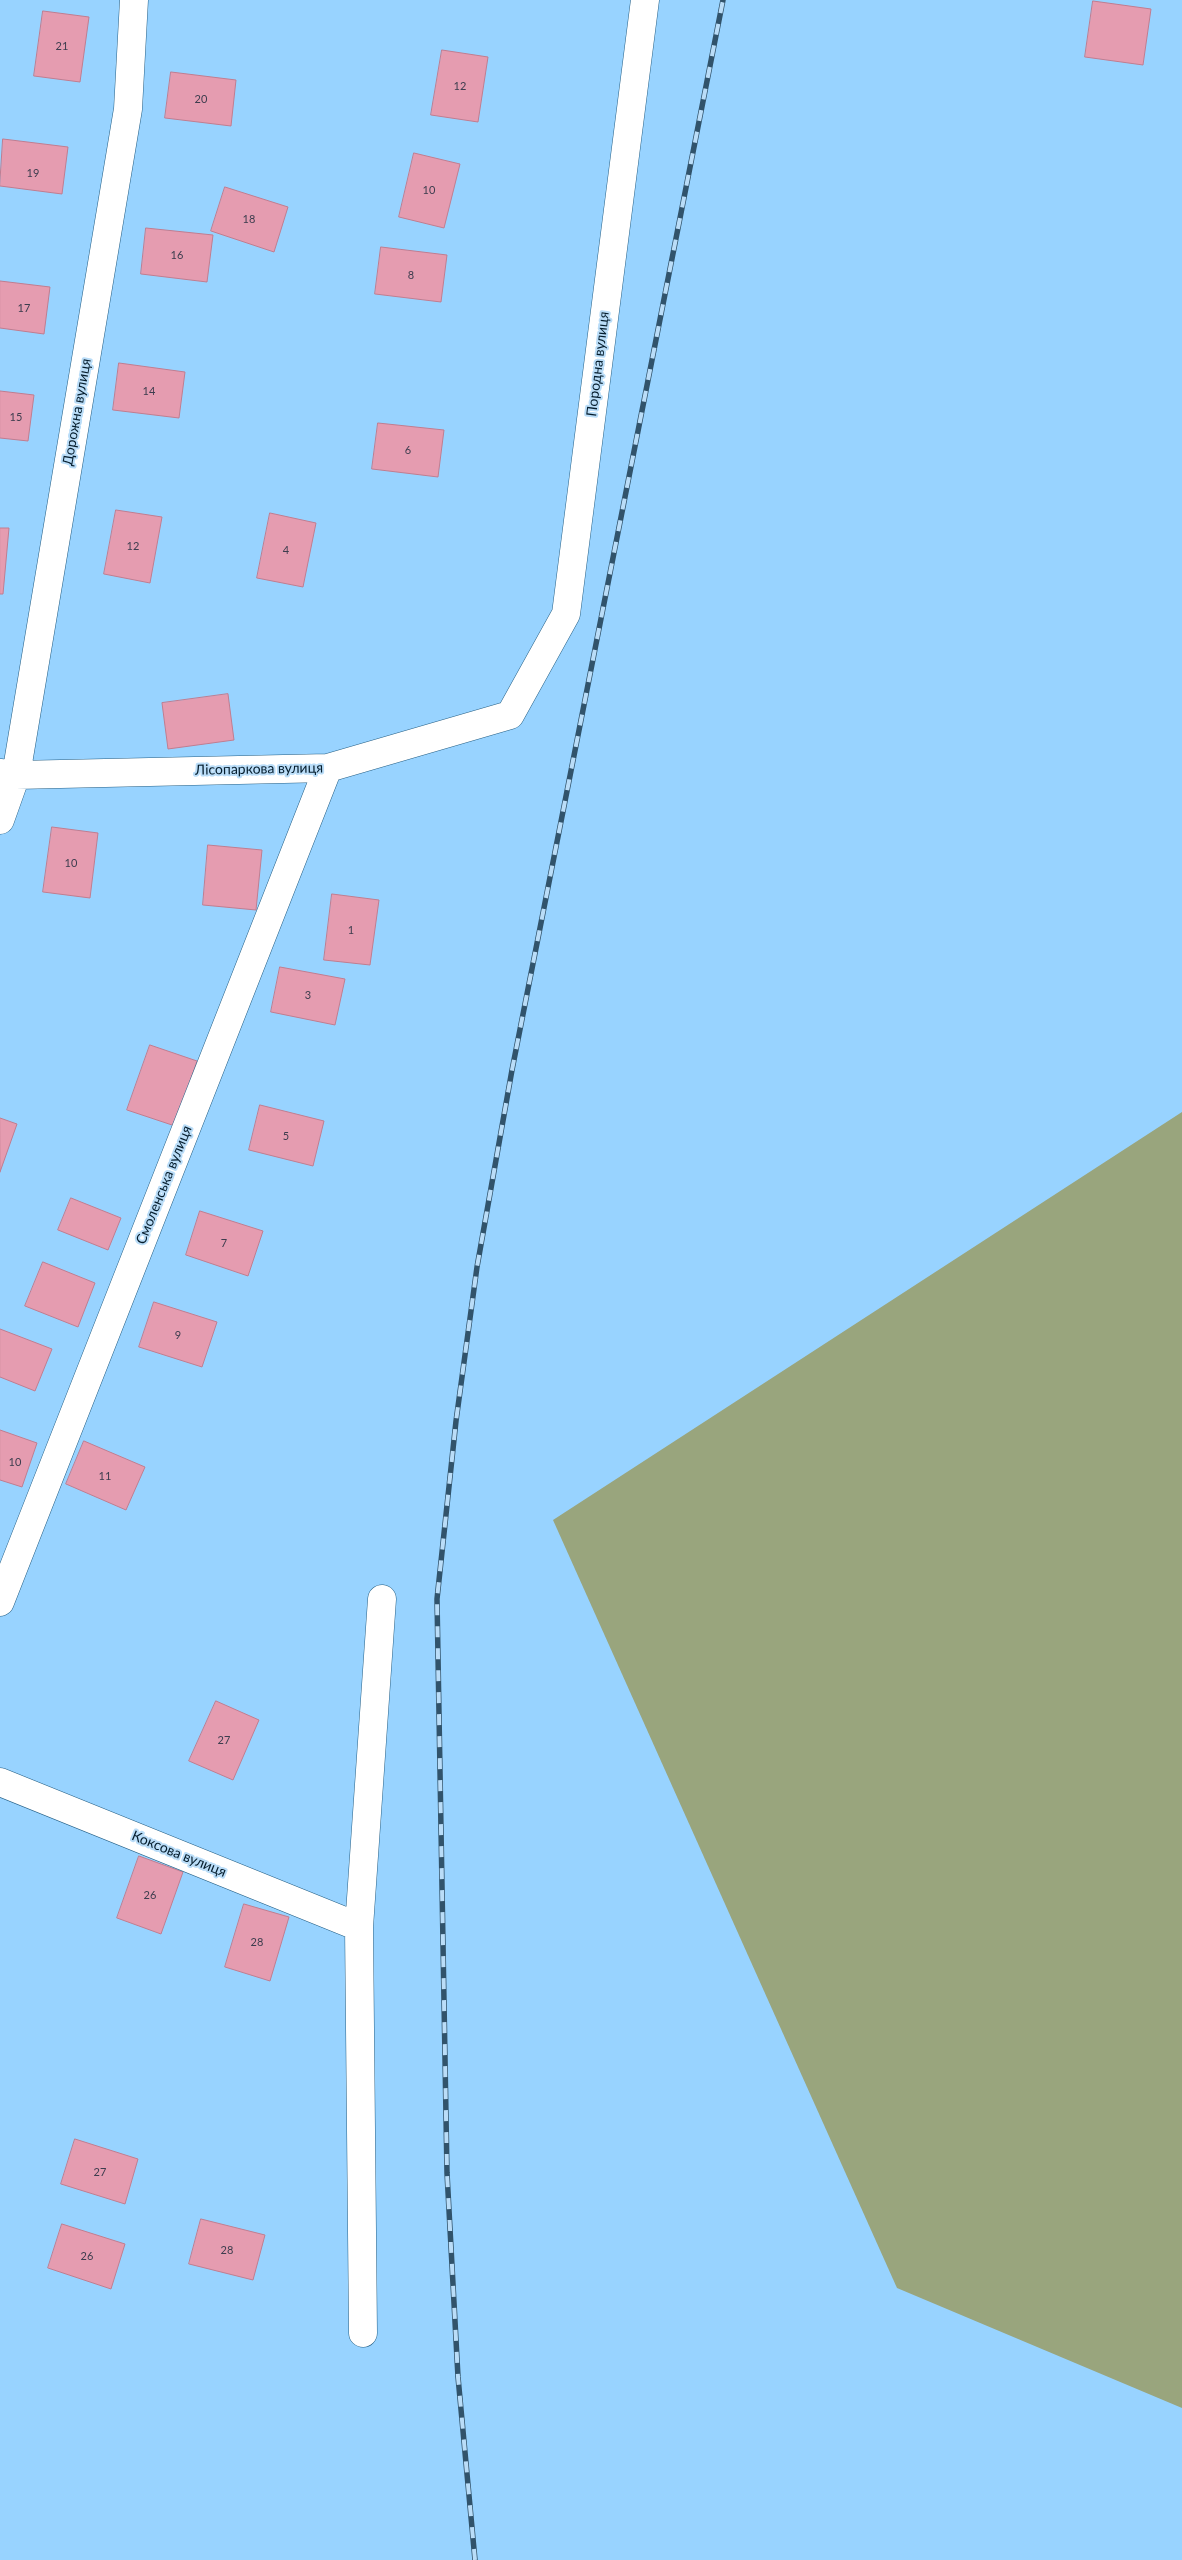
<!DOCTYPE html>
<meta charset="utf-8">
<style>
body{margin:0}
canvas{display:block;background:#98d3ff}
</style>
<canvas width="1182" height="2560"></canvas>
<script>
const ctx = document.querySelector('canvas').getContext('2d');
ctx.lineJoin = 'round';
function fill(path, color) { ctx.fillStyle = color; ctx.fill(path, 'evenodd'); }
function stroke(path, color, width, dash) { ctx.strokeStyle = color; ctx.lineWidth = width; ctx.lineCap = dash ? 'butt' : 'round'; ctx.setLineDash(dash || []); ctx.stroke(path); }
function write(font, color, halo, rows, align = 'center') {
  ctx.font = font + ' Lato,sans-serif'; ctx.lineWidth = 4; ctx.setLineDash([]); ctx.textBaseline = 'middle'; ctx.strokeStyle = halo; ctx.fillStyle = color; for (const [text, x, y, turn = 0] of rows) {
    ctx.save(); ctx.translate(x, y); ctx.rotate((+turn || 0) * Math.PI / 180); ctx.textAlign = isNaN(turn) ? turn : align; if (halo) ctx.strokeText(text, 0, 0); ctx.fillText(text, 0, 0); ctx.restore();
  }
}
fill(new Path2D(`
 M1182,1112V2408L897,2288L553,1520Z`), '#99a57d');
const building = new Path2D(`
 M1093,1L1151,9L1143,65L1085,57Z
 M43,11L89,17L80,82L34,76Z
 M442,50L488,57L478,122L431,115Z
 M171,72L236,80L231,126L165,118Z
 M3,139L68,147L62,194L0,186Z
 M414,153L460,164L444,228L399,217Z
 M225,187L288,207L274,252L211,231Z
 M146,228L213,235L207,282L141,274Z
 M381,247L447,255L441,302L375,294Z
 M0,281L50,287L44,334L0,328Z
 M119,363L185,372L179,418L113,410Z
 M0,391L34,395L28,441L0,438Z
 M378,423L444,430L438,477L372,469Z
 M116,510L162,517L150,583L104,574Z
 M270,513L316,523L303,587L257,578Z
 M0,528H9L3,594H0Z
 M228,694L234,740L168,749L162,703Z
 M52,827L98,833L90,898L43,892Z
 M208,845L262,850L256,910L203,905Z
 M332,894L379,900L370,965L324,960Z
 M280,967L345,979L335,1025L271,1012Z
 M150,1045L197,1061L175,1126L127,1110Z
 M260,1105L324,1121L313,1166L249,1150Z
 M0,1118L17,1124L0,1172Z
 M71,1198L121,1218L108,1250L58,1230Z
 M200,1211L263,1231L248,1276L186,1255Z
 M43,1262L95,1283L78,1327L25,1306Z
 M154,1302L217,1322L202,1367L139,1347Z
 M0,1329L52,1349L35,1391L0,1377Z
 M0,1430L37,1443L22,1487L0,1480Z
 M84,1441L145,1467L126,1510L66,1484Z
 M216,1701L259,1720L233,1780L189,1761Z
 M139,1856L183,1872L161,1934L117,1918Z
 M244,1904L289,1917L270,1981L225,1967Z
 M75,2139L138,2159L125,2204L61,2184Z
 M201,2219L265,2235L253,2280L189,2264Z
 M62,2224L125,2244L111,2289L48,2268Z`);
fill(building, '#e59cb0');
stroke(building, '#c07d90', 1);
const minor = new Path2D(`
 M0,773L16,775L328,768L510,715L566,614L645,0
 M0,820L16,775L128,109L134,0
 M0,1602L328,768
 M0,1782L359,1927
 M363,2333L359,1927L382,1599`);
stroke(minor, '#266086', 29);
stroke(minor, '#fff', 28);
const rail = new Path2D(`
 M475,2560L458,2377L447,2173L437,1599L456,1421L477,1267L512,1070L723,0`);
stroke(rail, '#31536b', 5.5);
stroke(rail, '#baddf8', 4, [11]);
write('11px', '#3d3d4e', null, [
 ["21",62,46],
 ["12",460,86],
 ["20",201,99],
 ["19",33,173],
 ["10",429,190],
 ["18",249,219],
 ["16",177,255],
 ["8",411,275],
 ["17",24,308],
 ["14",149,391],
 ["15",16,417],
 ["6",408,450],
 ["12",133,546],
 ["4",286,550],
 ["10",71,863],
 ["1",351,930],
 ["3",308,995],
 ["5",286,1136],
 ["7",224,1243],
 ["9",178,1335],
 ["10",15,1462],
 ["11",105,1476],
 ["27",224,1740],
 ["26",150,1895],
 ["28",257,1942],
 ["27",100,2172],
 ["28",227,2250],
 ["26",87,2256]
]);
write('14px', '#051d2d', '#baddf8', [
 ["Породна вулиця",598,364,-83],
 ["Дорожна вулиця",77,412,-80],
 ["Лісопаркова вулиця",259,769,-1],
 ["Смоленська вулиця",164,1185,-68],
 ["Коксова вулиця",179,1854,22]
]);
</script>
